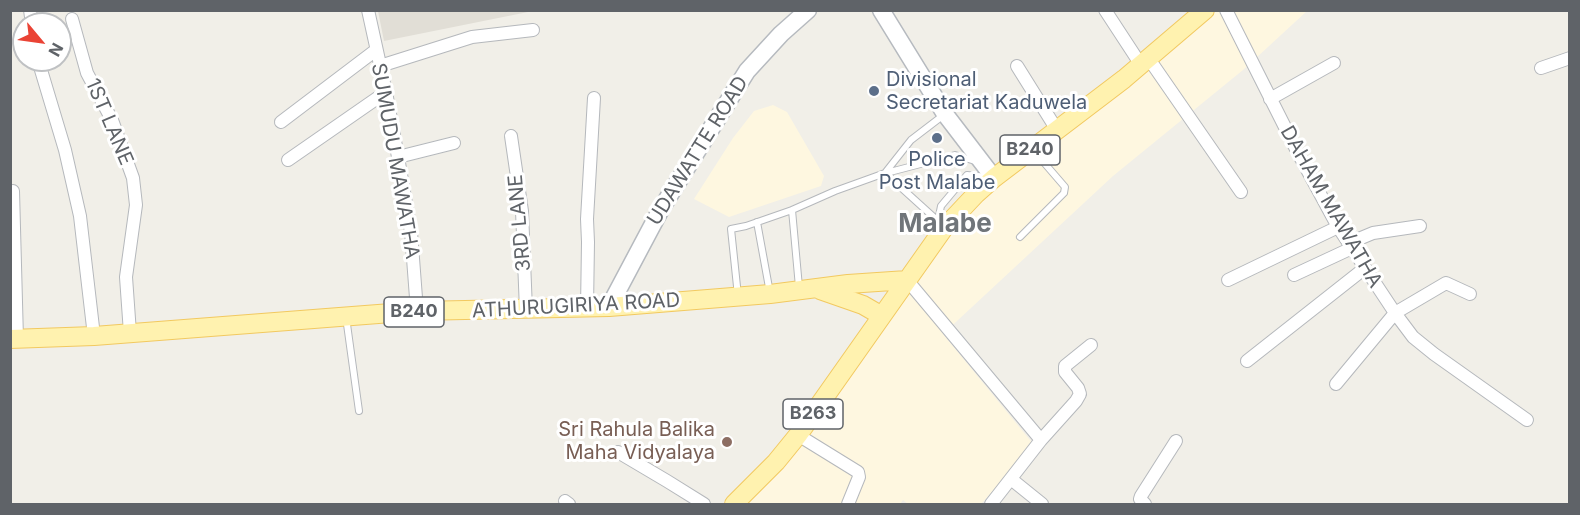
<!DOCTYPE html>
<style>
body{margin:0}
#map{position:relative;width:1580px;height:515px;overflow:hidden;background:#f1efe8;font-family:Inter,sans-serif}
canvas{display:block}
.frame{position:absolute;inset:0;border:12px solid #5f6368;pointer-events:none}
.north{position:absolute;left:12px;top:12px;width:60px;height:60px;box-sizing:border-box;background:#fff;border:2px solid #bfc1c3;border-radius:50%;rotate:119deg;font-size:16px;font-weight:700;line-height:24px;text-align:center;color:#5f6368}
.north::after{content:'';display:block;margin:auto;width:21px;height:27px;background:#ea4335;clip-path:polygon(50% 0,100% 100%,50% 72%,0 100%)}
</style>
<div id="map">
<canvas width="1580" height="515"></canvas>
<div class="frame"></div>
<div class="north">N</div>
</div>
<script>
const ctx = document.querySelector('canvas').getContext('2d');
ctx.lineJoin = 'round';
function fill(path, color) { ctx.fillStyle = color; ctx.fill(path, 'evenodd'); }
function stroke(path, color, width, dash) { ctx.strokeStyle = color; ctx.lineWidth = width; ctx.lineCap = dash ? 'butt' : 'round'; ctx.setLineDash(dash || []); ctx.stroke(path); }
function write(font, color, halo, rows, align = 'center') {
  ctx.font = font + ' Inter,sans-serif'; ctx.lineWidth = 6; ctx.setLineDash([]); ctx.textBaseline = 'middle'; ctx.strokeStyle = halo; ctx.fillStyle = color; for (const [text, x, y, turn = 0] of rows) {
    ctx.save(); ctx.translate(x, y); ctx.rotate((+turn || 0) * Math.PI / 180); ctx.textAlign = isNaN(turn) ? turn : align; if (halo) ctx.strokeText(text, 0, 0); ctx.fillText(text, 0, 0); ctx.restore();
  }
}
fill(new Path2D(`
 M1212,11H1307L1243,70L1113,176L943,334L1034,445L981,504H908L903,500L900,504H743L948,232L980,197Z
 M773,105L787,112L824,176L821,186L729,217L694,199L733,138L754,111Z`), '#fef7e0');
fill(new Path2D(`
 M378,11V10L533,11L384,41Z`), '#e1ded6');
const lane = new Path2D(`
 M885,173L938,221
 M886,173L955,155L975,161
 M792,210L835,191L885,173L911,140L945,114
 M938,221L941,206L967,175L988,177
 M757,222L770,293
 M1020,237L1064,193L1065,187L1034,151
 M738,296L731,229L746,226L792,210L799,287
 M346,317L359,411`);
const street = new Path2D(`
 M30,10L32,24
 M368,10L386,92L398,157L411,232L417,311
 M1105,10L1141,65
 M1226,10L1298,153L1338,227L1395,313L1413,337L1434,354L1527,420
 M72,19L87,73L112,120L133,178L136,205L126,277L130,333
 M1149,59L1241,192
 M38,60L65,150L80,216L94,336
 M380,66L472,37L533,30
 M1017,66L1057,130
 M1541,68L1570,58
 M1270,99L1334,63
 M281,122L376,50
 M511,136L522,211L526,310
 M398,157L454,143
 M288,160L386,92
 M13,191L17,339
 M1349,243L1373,233L1420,226
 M1294,275L1352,248
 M907,280L1041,440
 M1228,280L1338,227
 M587,308L588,242L587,219L594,98
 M1247,361L1365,268
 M1336,384L1395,313L1446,283L1470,294
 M798,435L858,472L859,477L848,504
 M618,452L667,481L704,504
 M1011,479L1042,504
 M565,501L569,504
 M991,504L1041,440L1076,401L1080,394L1078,388L1065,372V366L1091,345
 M1145,504L1140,499L1141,496L1176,441`);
const secondary = new Path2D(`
 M881,10L945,114L994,178
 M609,307L661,209L747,71L781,34L808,10`);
const primary = new Path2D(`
 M820,290L863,305L882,316
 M10,339L94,336L417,311L609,307L770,294L848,284L907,280
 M734,504L776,462L798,435L944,228L976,194L994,178L1124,79L1205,10`);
stroke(lane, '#b5b8bc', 8);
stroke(street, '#b5b8bc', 14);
stroke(secondary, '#b6babf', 19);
stroke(primary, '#f2c960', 20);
stroke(lane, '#fff', 6);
stroke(street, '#fff', 12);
stroke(secondary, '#fff', 16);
stroke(primary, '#fff2af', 18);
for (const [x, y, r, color] of [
 [874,91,6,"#5c6f8a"],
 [937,138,6,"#5c6f8a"],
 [727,442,6,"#8d6e63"]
]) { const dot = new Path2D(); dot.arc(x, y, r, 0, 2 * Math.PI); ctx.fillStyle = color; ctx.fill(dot); stroke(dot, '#fff', 2); }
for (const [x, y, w] of [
 [1030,150,60],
 [414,312,60],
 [813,414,60]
]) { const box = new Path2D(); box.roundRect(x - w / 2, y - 15, w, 30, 4.5); ctx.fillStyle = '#fff'; ctx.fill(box); stroke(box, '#5f6368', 1.5); }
write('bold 18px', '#5f6368', null, [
 ["B240",1030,150],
 ["B240",414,312],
 ["B263",813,414]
]);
write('20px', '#4e5e75', '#fff', [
 ["Divisional",886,80],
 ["Secretariat Kaduwela",886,103],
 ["Police",937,160,"center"],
 ["Post Malabe",937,183,"center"]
], 'left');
write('20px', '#5f6368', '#fff', [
 ["1ST LANE",109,122,67],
 ["UDAWATTE ROAD",698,151,-58],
 ["SUMUDU MAWATHA",395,161,80],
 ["DAHAM MAWATHA",1331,207,60],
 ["3RD LANE",520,223,-95],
 ["ATHURUGIRIYA ROAD",576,306,-3]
]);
write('20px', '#785e54', '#fff', [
 ["Sri Rahula Balika",715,430],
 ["Maha Vidyalaya",715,453]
], 'right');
write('bold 26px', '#70757a', '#fff', [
 ["Malabe",945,224]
]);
</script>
